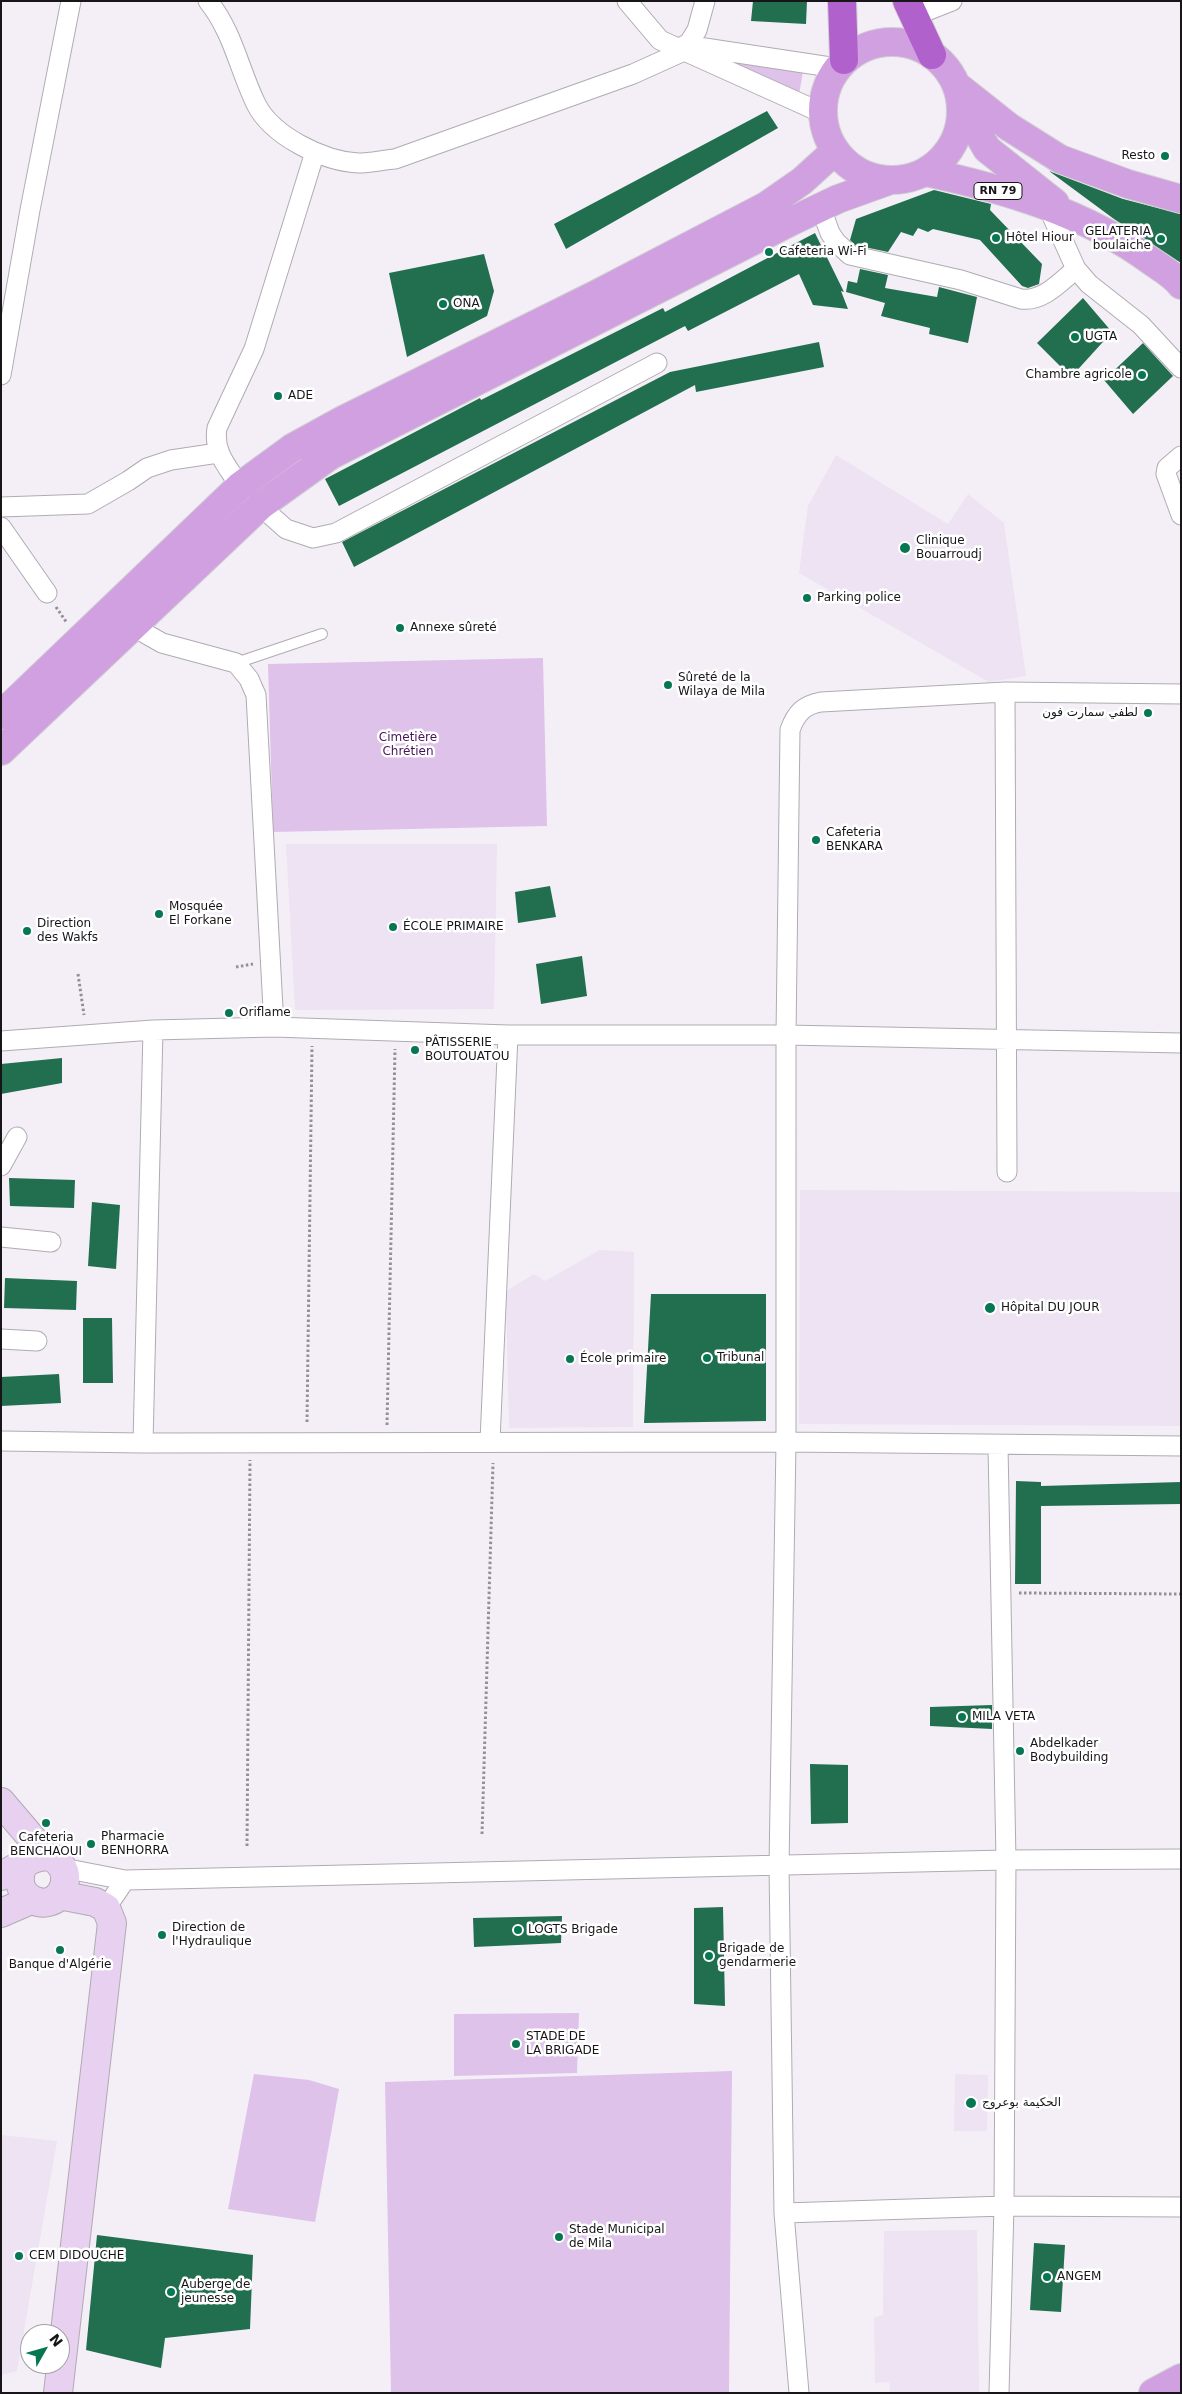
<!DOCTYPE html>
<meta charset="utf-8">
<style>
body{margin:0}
#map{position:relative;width:1182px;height:2394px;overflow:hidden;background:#f4eff7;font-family:"DejaVu Sans",sans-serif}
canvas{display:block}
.frame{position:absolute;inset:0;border:2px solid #171518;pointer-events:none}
.north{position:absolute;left:20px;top:2324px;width:50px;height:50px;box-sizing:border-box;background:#fff;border:1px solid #a2a1a3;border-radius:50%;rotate:52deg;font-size:14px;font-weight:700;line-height:20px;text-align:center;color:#171518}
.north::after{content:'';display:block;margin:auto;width:18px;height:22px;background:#067752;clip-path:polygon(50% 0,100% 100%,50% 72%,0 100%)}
</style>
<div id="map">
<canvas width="1182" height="2394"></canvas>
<div class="frame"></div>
<div class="north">N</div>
</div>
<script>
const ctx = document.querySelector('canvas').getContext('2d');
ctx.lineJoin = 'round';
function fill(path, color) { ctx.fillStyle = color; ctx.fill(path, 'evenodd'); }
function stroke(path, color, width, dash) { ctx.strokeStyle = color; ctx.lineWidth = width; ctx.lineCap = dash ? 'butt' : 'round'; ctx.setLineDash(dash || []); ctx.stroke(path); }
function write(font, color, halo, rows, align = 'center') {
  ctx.font = font + ' "DejaVu Sans","Noto Naskh Arabic",sans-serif'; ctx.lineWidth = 5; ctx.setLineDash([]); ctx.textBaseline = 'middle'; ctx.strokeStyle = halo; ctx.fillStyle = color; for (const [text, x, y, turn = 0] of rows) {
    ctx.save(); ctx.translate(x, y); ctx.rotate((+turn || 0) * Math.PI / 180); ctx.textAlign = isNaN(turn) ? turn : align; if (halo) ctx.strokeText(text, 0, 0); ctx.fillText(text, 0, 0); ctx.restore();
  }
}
fill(new Path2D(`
 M836,455L948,524L968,494L1004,523L1026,676L989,682L799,573L808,506Z
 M286,844H497L494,1009L295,1010Z
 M800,1190L1181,1192V1426L799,1424Z
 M600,1250L634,1252L633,1427L509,1428L506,1291L534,1274L545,1281Z
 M955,2074L988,2075L987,2131H954Z
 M1,2135L57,2141L17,2371L1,2375Z
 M977,2230L979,2393H890L889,2382L875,2383L874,2317L883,2315L884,2231Z`), '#ede3f2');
fill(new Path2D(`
 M707,59L804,66L798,100Z
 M543,658L547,826L273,832L268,664Z
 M579,2013L577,2073L454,2076V2014Z
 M732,2071L729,2393H391L385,2082Z
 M254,2074L309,2080L339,2089L315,2222L228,2209Z`), '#dec2e9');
fill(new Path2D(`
 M753,1H807L806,24L751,21Z
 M767,111L778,128L566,249L554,224Z
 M1049,171L1123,199L1181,214V263L1114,219Z
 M934,190L991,204L990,210L1042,264L1039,284L1028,288L1022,286L980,240L933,229L928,232L918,228L913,236L901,232L888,252L855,245L850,240L856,219Z
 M815,233L844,292L841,291L848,309L813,305L799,274L688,331L685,326L339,506L325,479L480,398L481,400L663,308L665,312Z
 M484,254L494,291L487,316L407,357L389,273Z
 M860,269L888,275L885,288L937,297L939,287L977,297L968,343L929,334L930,328L881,316L885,303L846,292L848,281L857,283Z
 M1083,298L1112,332L1071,377L1037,343Z
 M819,342L824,367L696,392L695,385L354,567L342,542L670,372Z
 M1143,343L1173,376L1133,414L1104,380Z
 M550,886L556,917L518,923L515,892Z
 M582,956L587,996L541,1004L536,964Z
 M62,1058V1083L1,1094V1064Z
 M9,1178L75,1180L74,1208L10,1206Z
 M92,1202L120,1205L116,1269L88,1266Z
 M5,1278L77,1281L76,1310L4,1308Z
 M651,1294H766V1421L644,1423Z
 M83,1318H112L113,1383H83Z
 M59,1374L61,1403L1,1406V1377Z
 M1016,1481L1041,1482V1486L1181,1482V1504L1041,1506V1584H1015Z
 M992,1705V1729L930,1726V1707Z
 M810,1764L848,1765V1823L811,1824Z
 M723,1907L725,2006L694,2004V1908Z
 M562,1916L561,1943L474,1947L473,1918Z
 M97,2235L253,2255L250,2329L165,2338L161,2368L86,2350Z
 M1034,2243L1065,2245L1061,2312L1030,2310Z`), '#216f4f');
const lane = new Path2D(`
 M236,663L322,634`);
const street = new Path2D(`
 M208,1C233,32 239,69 256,104C272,136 323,161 358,163C370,163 383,160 395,159L633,74L684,51L697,30L705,1
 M627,1L660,40L822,113
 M914,16L952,1
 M685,45L837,68
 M1048,207L1076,269L1089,284L1141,325L1181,368
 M821,208L830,233L836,242L850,255L961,280L1021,299C1043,302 1060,282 1076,269
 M1,375L30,210L71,1
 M1181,456L1167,468L1166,474L1181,515
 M240,486C227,466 213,452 217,428L254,349L315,152
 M260,506L286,529L313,538L336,533L657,363
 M1,507L88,504L128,481L147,468L171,460L218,453
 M1,527L47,593
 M132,626L162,643L236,663L249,679L256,695L274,1027
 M1005,692L1007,1172
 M1,1041L153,1030L274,1027L508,1035H786L1181,1043
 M1,1166L17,1137
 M1,1237L51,1242
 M1,1339L37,1341
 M1,1441L143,1443L786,1442L1181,1446
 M490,1441L508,1035
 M143,1443L153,1030
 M998,1446L1006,1860L1004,2206L999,2393
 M63,1868L125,1880L1006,1860L1181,1859
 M106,1908L125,1880
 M784,2213L1004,2206L1181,2207
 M799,2393L784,2213L779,1866L786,1442V1035L790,730C796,713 804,705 821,702L1005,692L1181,694`);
const secondary = new Path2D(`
 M1,1802L47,1856
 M1,1876C19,1868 47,1842 62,1867C66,1873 66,1882 63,1889C51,1917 8,1898 23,1866
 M1,1913L31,1900
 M58,2393L112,1923L106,1908L95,1902L59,1895`);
const primary = new Path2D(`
 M823 111a69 69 0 1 1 138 0a69 69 0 1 1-138 0Z
 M956,85L1009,127L1060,159L1128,184L1181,199
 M961,104L987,149L1055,203
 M926,172C1005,189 1086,213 1151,261C1161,268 1174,275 1181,285
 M1,715L240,486L292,448L343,420L597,294L766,206L802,181L835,151
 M1,751L260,506L331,455L792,221L838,199L888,181
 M1153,2393L1181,2378`);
const highway = new Path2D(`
 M842,1L844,60
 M907,1L932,55`);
stroke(lane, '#b0abb2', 12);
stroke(street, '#b0abb2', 21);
stroke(secondary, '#b0abb2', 30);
stroke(primary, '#d1d0d1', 30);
stroke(highway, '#d1d0d1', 30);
stroke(new Path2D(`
 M56,607L67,623
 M236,967L253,964
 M78,974L84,1015
 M307,1422L312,1046
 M387,1425L395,1049
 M1019,1593L1181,1594
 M482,1834L493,1463
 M247,1846L250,1460`), '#939095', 3, [2.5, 2.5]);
stroke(lane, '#fff', 10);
stroke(street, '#fff', 19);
stroke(secondary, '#e7d0f0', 28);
stroke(primary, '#d0a0e0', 28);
stroke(highway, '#b061cc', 28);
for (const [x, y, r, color] of [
 [1165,156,5,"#067752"],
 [996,238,5,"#067752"],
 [1161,239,5,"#067752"],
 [769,252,5,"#067752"],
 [443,304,5,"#067752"],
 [1075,337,5,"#067752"],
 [1142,375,5,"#067752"],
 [278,396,5,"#067752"],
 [905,548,6,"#067752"],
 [807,598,5,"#067752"],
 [400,628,5,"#067752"],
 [668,685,5,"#067752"],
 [1148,713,5,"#067752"],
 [816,840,5,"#067752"],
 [159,914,5,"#067752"],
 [393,927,5,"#067752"],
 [27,931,5,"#067752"],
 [229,1013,5,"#067752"],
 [415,1050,5,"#067752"],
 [990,1308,6,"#067752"],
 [707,1358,5,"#067752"],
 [570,1359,5,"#067752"],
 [962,1717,5,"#067752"],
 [1020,1751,5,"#067752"],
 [46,1823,5,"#067752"],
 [91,1844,5,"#067752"],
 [518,1930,5,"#067752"],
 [162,1935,5,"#067752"],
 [60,1950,5,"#067752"],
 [709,1956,5,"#067752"],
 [516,2044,5,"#067752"],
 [971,2103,6,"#067752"],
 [559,2237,5,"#067752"],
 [19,2256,5,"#067752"],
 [1047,2277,5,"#067752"],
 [171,2292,5,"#067752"]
]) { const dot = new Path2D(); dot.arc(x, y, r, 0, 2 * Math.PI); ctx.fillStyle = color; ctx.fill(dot); stroke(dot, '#fff', 2); }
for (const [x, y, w] of [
 [998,191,48]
]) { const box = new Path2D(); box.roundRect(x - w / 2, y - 8.5, w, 17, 4); ctx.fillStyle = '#fff'; ctx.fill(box); stroke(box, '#171518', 1); }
write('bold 11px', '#171518', null, [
 ["RN 79",998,191]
]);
write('12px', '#171518', '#fff', [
 ["Resto",1155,156,"right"],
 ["GELATERIA",1151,232,"right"],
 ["boulaiche",1151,246,"right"],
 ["Hôtel Hiour",1006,238],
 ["Cafeteria Wi-Fi",779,252],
 ["ONA",453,304],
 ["UGTA",1085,337],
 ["Chambre agricole",1132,375,"right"],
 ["ADE",288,396],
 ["Clinique",916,541],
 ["Bouarroudj",916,555],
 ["Parking police",817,598],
 ["Annexe sûreté",410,628],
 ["Sûreté de la",678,678],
 ["Wilaya de Mila",678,692],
 ["لطفي سمارت فون",1138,713,"right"],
 ["Cafeteria",826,833],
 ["BENKARA",826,847],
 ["Mosquée",169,907],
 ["El Forkane",169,921],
 ["Direction",37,924],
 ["des Wakfs",37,938],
 ["ÉCOLE PRIMAIRE",403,927],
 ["Oriflame",239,1013],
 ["PÂTISSERIE",425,1043],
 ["BOUTOUATOU",425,1057],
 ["Hôpital DU JOUR",1001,1308],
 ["Tribunal",717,1358],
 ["École primaire",580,1359],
 ["MILA VETA",972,1717],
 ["Abdelkader",1030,1744],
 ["Bodybuilding",1030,1758],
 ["Pharmacie",101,1837],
 ["BENHORRA",101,1851],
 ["Cafeteria",46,1838,"center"],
 ["BENCHAOUI",46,1852,"center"],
 ["Direction de",172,1928],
 ["l'Hydraulique",172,1942],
 ["LOGTS Brigade",528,1930],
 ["Brigade de",719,1949],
 ["gendarmerie",719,1963],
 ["Banque d'Algérie",60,1965,"center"],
 ["STADE DE",526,2037],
 ["LA BRIGADE",526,2051],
 ["الحكيمة بوعروج",982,2103],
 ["Stade Municipal",569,2230],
 ["de Mila",569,2244],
 ["CEM DIDOUCHE",29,2256],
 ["ANGEM",1057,2277],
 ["Auberge de",181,2285],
 ["jeunesse",181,2299]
], 'left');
write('12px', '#461357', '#fff', [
 ["Cimetière",408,738],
 ["Chrétien",408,752]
]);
</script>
